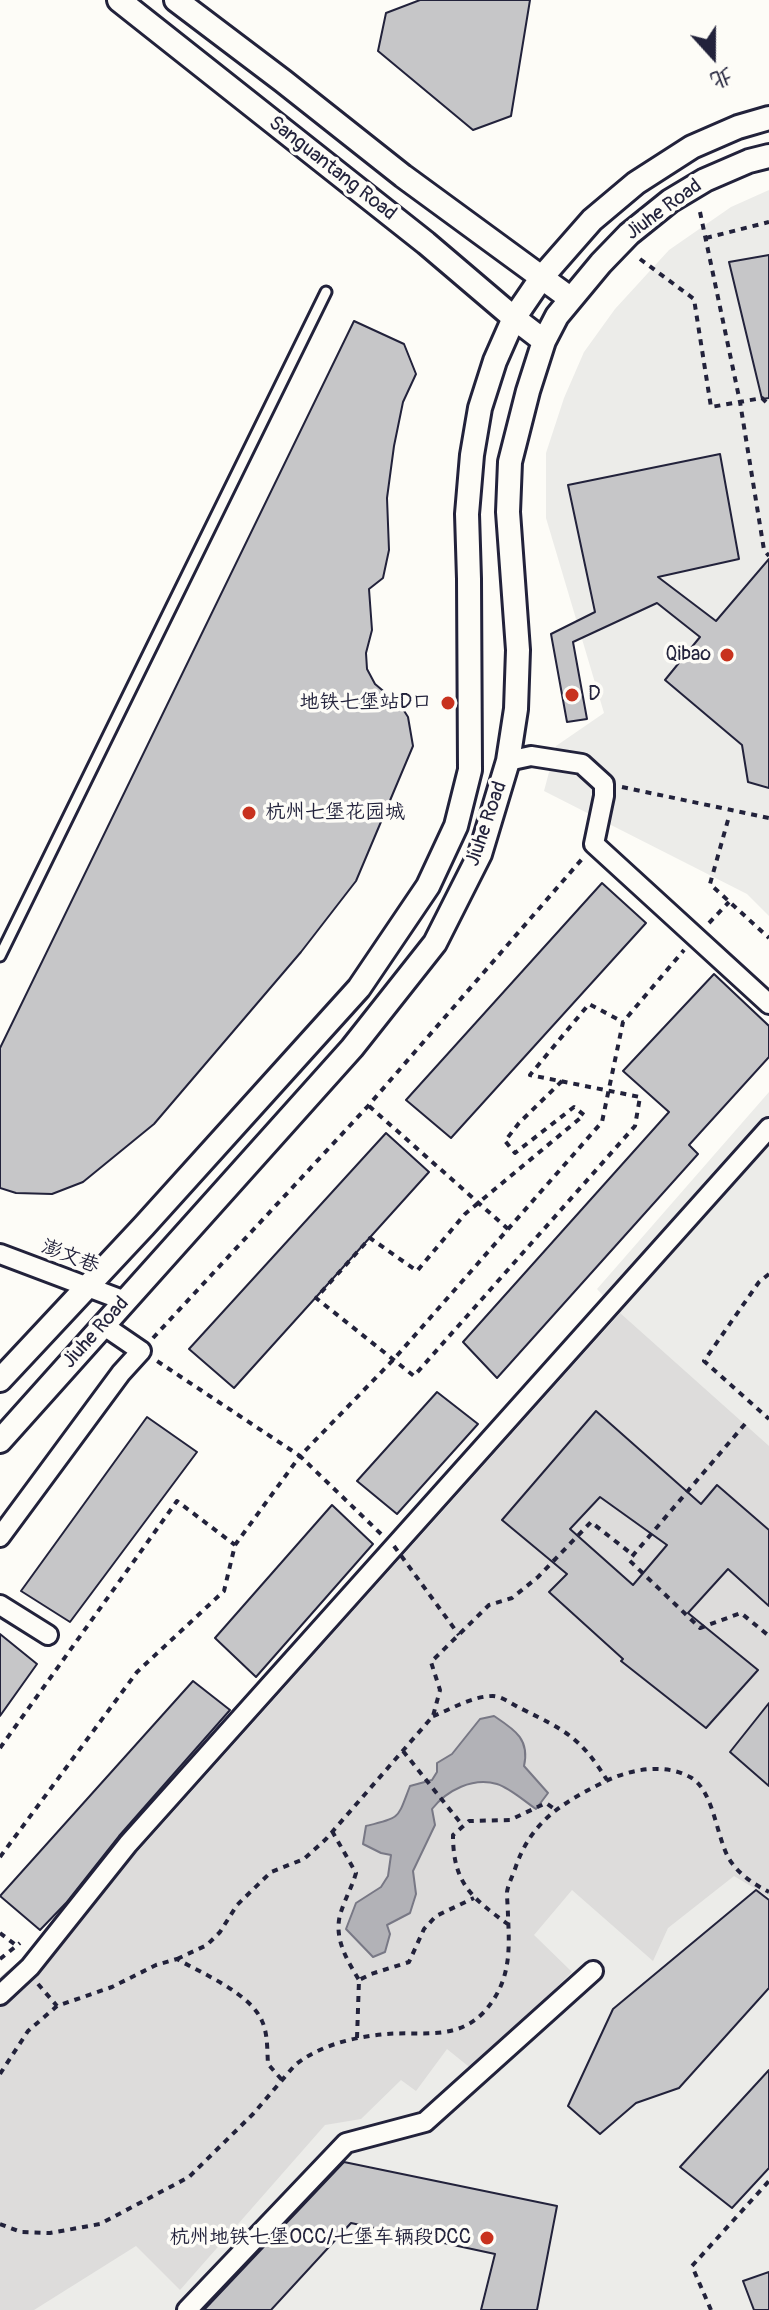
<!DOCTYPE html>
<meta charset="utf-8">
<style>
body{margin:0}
#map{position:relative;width:769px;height:2310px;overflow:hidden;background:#fdfcf7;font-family:Pangolin,"LXGW WenKai TC",sans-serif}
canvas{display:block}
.north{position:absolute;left:673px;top:16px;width:80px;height:80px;-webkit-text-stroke:6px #fdfcf7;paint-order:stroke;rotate:159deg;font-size:22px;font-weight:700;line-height:32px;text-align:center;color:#22223b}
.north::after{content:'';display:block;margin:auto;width:28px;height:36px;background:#22223b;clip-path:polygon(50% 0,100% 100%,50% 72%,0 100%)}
</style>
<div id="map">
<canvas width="769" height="2310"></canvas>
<div class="north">北</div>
</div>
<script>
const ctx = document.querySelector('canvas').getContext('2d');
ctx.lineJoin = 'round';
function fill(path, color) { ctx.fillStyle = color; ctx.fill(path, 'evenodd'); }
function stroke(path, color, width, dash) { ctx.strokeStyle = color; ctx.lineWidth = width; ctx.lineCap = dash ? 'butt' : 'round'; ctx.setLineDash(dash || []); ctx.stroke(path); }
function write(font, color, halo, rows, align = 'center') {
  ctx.font = font + ' Pangolin,"LXGW WenKai TC",sans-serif'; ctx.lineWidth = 7; ctx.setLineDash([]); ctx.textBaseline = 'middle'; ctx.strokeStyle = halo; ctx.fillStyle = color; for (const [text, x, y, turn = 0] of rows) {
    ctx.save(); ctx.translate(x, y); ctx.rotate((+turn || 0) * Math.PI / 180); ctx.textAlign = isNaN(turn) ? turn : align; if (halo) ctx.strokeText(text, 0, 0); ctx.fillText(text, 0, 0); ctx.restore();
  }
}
fill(new Path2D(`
 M769,190V916L747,894L544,791L556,746L604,713L546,518V453L564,398L584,352L615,309L669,250L731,207Z
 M769,1092V2310H0L98,1896L620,1314L597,1289Z`), '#ecece9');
fill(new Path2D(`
 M620,1313L769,1446V1897L734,1876L668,1928L653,1961L572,1890L534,1935L572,1972L473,2070L447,2049L416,2091L401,2080L361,2119L325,2125L180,2290L136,2246L34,2310H0V1977L98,1896Z`), '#dddcdb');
const water = new Path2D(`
 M494,1716C515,1730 530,1739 524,1766L548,1793L536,1809C524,1801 510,1788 497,1784C473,1777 447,1790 432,1809L435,1825L413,1871L416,1894L410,1913L387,1925L390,1934L385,1952L373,1957L346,1929L356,1903L381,1887L388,1876L391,1855L381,1853L363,1844L366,1826C402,1817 397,1819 410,1786L432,1780L437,1772V1763L452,1754L480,1719Z`);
fill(water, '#b2b2b7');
stroke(water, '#787885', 2);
const building = new Path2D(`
 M420,0H530L511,116L473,130L378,51L386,13Z
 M769,255V398L762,399L729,262Z
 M354,321L404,344L416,374L403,402L394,446L387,498L389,550L383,578L369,589L372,630L366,653L367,669L375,684L401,706L408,717L413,746L356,881L301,952L154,1124L83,1182L52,1194L16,1193L0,1188V1048Z
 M720,454L739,559L658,577L716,621L769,559V788L748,782L742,745L665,680L700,637L657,603L573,642L587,719L567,722L551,634L595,612L568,485Z
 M602,883L646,923L451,1138L406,1100Z
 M714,974L769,1026V1057L689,1145L698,1154L497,1378L463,1342L669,1112L623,1071Z
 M386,1133L429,1172L234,1388L189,1349Z
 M437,1392L478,1424L397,1514L357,1481Z
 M596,1411L701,1504L717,1485L769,1530V1606L728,1569L688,1613L758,1670L706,1728L621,1661L623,1659L549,1592L567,1574L502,1520ZM600,1497L667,1545L633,1585L570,1529Z
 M147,1417L197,1452L70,1622L21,1591Z
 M332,1505L373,1544L256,1677L215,1638Z
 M0,1634L37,1664L0,1716Z
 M193,1681L230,1710L119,1836L66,1903L40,1930L0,1896Z
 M769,1703V1786L730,1752Z
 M756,1890L769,1900V1988L679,2088L636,2103L600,2134L568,2106L613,2009Z
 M769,2070V2168L732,2208L680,2167Z
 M344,2162L557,2206L537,2310H481L495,2254L351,2223L271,2310H204Z
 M769,2272V2310H754L743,2281Z`);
fill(building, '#c6c6c8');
stroke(building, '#22223b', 2);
const service = new Path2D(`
 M0,956L326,292`);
const minor = new Path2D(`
 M508,761L531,756L582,764L604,784V796L594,844L769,1004
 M0,1254L125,1301
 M0,1537L121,1373L141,1351L103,1325
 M0,1605L48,1635
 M0,1995L30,1967L128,1844L769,1128
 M187,2310L346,2143L425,2122L593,1971`);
const tertiary = new Path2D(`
 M119,0L426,243L514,318L544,341
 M176,0L283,81L403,176L571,299
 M0,1380L144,1226L359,988L428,886L456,826L470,770L469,579L467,514L472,455L480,408L495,361L514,318L542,277L592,220L636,183L692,147L738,127L769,118
 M0,1441L352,1048L435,943L480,854L508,761L516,709L518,650L508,512L510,462L528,391L544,341L557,316L601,263L629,234L670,201L705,180L749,161L769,156`);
stroke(service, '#22223b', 15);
stroke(minor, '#22223b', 24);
stroke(tertiary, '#22223b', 28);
stroke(new Path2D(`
 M700,212L740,402L764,550L769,556
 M706,238L769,222
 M640,259L694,299L711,407L762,398L769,405
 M622,787L769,818
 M728,820L710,884L769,938
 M709,923L729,902
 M369,1106L508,1229
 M153,1338L368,1106L582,859
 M745,1424L629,1560L700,1628L741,1613L769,1636
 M381,1534L300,1456L394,1359L602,1122L623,1022L684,950
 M433,1716C452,1709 472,1696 493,1696C502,1696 513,1705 522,1709C566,1731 580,1737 607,1780
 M0,1748L177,1501L235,1545
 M403,1751L463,1826
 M332,1831L356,1873C352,1887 344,1901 340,1915C334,1939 347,1960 359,1980
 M0,1857L137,1672L224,1591L235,1545L300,1456L157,1361
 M509,1925C472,1898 453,1884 453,1835L469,1821L510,1820L546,1803L556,1810
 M0,1933L17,1946
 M0,1959L20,1943
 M177,1959L207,1945L220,1932L237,1905L271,1872L304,1859L326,1839L433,1716L440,1690L431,1662L489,1605L512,1598L538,1577L591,1522L633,1555
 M38,1984L57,2006
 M0,2224L21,2232L50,2233L100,2224L189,2177L253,2114L295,2065C320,2045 354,2037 386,2034C421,2031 455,2041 483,2013C510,1984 510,1953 508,1917C508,1909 507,1900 507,1892C508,1885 512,1877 515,1869C530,1823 560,1804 602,1783C627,1770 663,1762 690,1777C713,1789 716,1834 728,1857C737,1873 753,1884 769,1892
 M711,2310L692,2266L769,2181`), '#22223b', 4, [6, 6]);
stroke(service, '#fdfcf7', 9);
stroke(minor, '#fdfcf7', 18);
stroke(tertiary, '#fdfcf7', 22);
stroke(new Path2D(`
 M562,1081L519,1123L505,1141L515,1153L574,1107L584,1115L465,1214L417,1271L370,1238L316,1298L414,1376L635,1126L640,1097L530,1075L589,1004L623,1022
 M769,1274L759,1282L704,1361L769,1419
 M394,1546L459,1635
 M357,2038L359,1980L371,1974L409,1962L424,1929L436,1916L474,1898
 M0,2074L28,2031L57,2006L112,1987L156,1965L177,1959C203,1974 250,1993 262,2021C268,2034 267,2050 268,2064L282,2080`), '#22223b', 4, [6, 6]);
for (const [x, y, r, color] of [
 [727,655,8,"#c8321e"],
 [572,695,8,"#c8321e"],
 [448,703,8,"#c8321e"],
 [249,813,8,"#c8321e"],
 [487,2238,8,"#c8321e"]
]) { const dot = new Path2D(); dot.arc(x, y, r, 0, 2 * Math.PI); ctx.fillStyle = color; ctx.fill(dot); stroke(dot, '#fdfcf7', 3); }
write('20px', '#22223b', '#fdfcf7', [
 ["Sanguantang Road",332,169,38],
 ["Jiuhe Road",664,210,-36],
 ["Jiuhe Road",487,824,-71],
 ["澎文巷",70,1257,21],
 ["Jiuhe Road",96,1333,-48]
]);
write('20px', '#22223b', '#fdfcf7', [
 ["Qibao",711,655],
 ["D",588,695,"left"],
 ["地铁七堡站D口",432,703],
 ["杭州七堡花园城",265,813,"left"],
 ["杭州地铁七堡OCC/七堡车辆段DCC",471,2238]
], 'right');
</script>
